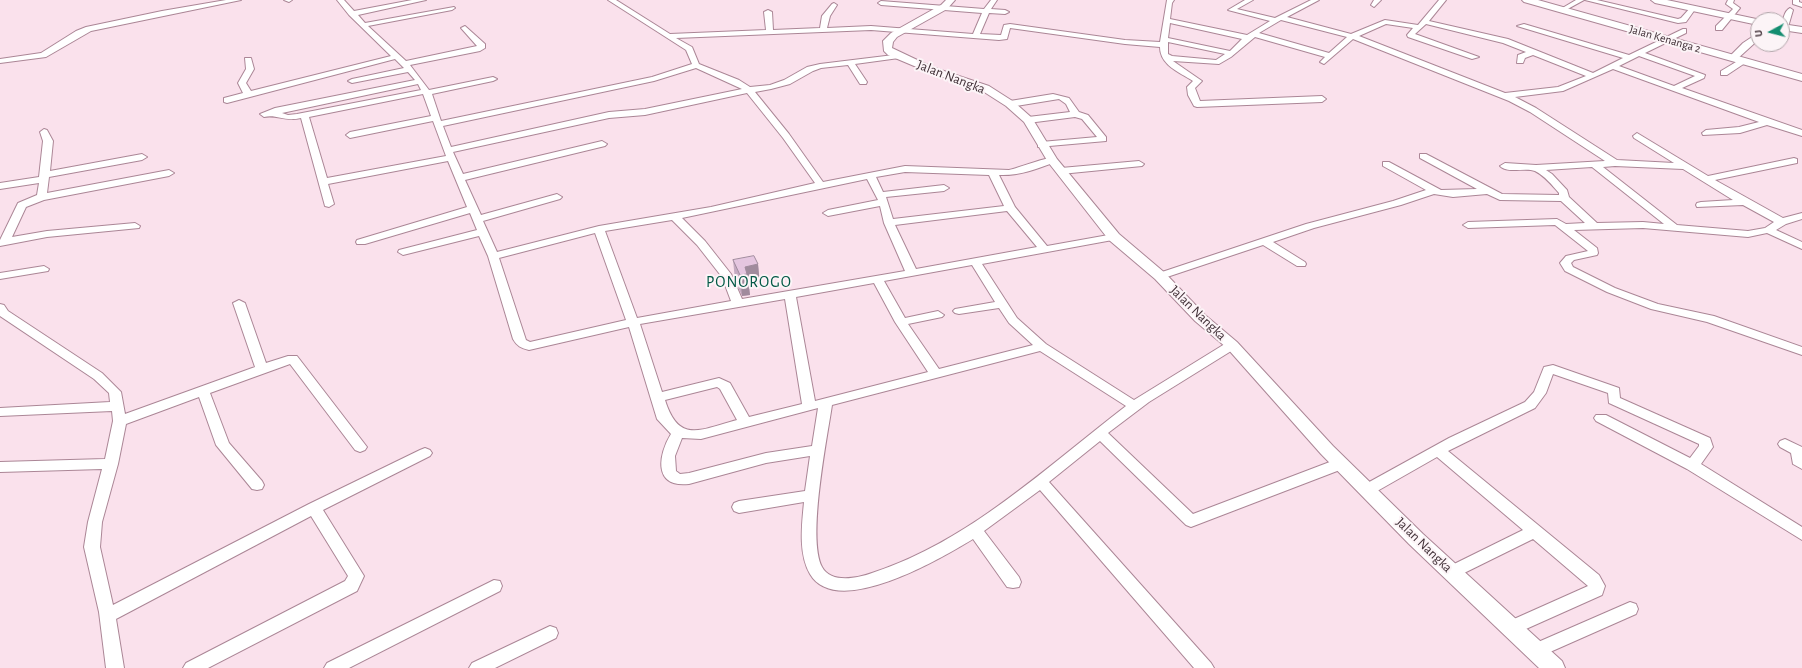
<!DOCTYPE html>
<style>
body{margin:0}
#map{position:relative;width:1802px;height:668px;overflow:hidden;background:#fae1ec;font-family:"Alegreya Sans",sans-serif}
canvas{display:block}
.north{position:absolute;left:1750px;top:12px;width:40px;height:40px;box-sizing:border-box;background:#fcf4f7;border:1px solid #b1a6aa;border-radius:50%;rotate:263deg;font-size:11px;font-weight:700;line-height:16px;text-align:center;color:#403037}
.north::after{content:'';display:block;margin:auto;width:14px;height:18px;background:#148d70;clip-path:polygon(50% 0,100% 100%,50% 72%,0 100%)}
</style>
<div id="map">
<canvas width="1802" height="668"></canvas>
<div class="north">U</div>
</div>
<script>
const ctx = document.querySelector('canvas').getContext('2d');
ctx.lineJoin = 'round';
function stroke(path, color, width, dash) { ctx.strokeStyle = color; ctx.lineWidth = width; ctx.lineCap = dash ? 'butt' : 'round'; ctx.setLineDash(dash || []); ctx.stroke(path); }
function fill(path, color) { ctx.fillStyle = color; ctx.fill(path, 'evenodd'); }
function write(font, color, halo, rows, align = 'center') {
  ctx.font = font + ' "Alegreya Sans",sans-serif'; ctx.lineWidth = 4; ctx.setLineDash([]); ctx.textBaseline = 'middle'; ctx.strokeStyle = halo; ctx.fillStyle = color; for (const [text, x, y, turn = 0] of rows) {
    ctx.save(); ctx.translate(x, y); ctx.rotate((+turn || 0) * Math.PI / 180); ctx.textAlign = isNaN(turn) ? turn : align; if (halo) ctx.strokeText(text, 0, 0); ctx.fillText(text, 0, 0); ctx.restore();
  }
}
const minor = new Path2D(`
 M226,0H241L91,31L46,57L0,63V59L41,53L76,31L86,27L162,11Z
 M284,0H292L289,2Z
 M337,0H344L354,11L412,0H426L358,15L365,23L454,7L455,8L452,10L368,26L406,61L477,46L461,28L465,26L485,44V48L480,51L410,65L429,90L493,77L497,79L493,81L432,94L441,121L652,77L692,64L686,50L608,0H616L670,34L766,30L764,12L768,10L772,12L773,30L820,28L822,16L832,4L834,3L837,5L830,16L827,28L871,26L973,34L982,13L881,5L878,3L881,1L984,9L991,0H997L991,9L1005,10L1009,12L1005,14L989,13L980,34L1001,35L1004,25L1010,24L1125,40L1160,42L1167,0H1174L1172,3L1170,19L1247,35L1270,21L1228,10L1245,0H1253L1237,9L1275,18L1311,0H1319L1287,17L1351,34L1385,20L1418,25L1439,0H1446L1429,21L1508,39L1593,73L1623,58L1517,26L1524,24L1629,55L1683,29H1686V33L1645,53L1705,75L1704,78L1682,88L1802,130V136L1767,125L1740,133L1703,135L1702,133L1706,130L1739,127L1759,122L1613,69L1563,91L1515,97L1536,108L1617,160L1674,163L1634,138L1633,136L1637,133L1708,176L1794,158L1797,159V163L1715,180L1783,218L1802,213V219L1786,224L1776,230L1802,242V249L1767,233L1748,237L1643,228L1574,230L1597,248L1598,253L1597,255L1574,260L1571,263L1573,267L1615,288L1658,304L1714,316L1802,347V355L1707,322L1651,309L1607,292L1565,271L1560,263L1566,256L1588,251L1555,225L1468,228L1463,225L1468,222L1557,219L1566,224L1585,223L1561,201L1500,200L1487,194L1453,197L1434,194L1401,205L1314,228L1273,242L1305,262L1306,264L1305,266H1297L1263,245L1164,278H1156L1154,276L1156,274L1306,224L1393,201L1426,190L1383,166V162H1389L1441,190L1477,189L1420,158V154H1426L1502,194L1559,195V193C1552,185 1545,176 1535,171C1525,167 1508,174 1500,166L1505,163L1536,165L1605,161L1530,112L1509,101L1353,39L1324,64L1320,62L1325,57L1255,37L1231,57L1219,64L1173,61L1202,81L1195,88L1200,101L1322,96L1326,99L1322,102L1197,107L1194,106L1188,95L1187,87L1193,81C1179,72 1160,65 1160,47L1125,44L1010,28L1007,39L999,40L871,30L676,38L692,47L699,64L739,80L750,87L770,85L784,80L807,67L820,64L902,54V58H899L855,64L867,82L866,84H860L848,65L821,68L813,71L790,84L771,89L755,92L789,134L823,182L905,166L1009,170C1019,168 1048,156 1055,158V162C1037,169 1019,176 999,175L1015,207L1047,246L1114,234L1118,235L1119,237L1118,239L982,264L1017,318L1046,344L1134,400L1228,342H1236L1238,345L1236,348L1149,402L1108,433L1193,514L1335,460L1340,459L1345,460L1347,464L1345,468L1191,527L1186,525L1100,441L1049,482L1211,663L1214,668H1194L1040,490L984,531L1019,577L1021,582L1019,587L1013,588L1007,587L973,539C942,558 837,620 810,574C798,553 802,524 804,502L739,513L734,511L732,507L734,503L739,501L805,491L810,456L766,463L689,484C653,488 658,455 671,434L657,419L629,327L529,350C521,348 517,346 513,339L488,256L479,236L403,255L398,252L399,250L477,230L470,213L365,244H357L356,242L357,240L467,207L448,161L328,184L334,204L329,207L325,206L301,118C284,122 277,114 264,117L260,114L275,108L415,80L408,72L352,83L348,81L352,79L404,68L395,59L227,103L224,102V98L243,93L238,83L246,69L245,58H251L254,69L246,83L251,91L391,56L349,15ZM1281,20L1347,37L1329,53L1259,33ZM1170,23L1242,39L1230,51L1168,38ZM1386,24L1413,28L1407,35L1408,37L1472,59L1479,57L1415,34L1426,24L1503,43L1526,52L1518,55L1517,63H1523L1525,58L1533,55L1586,76L1558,87L1505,93L1359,36ZM1168,42L1225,54L1216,60L1172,56L1168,54ZM1639,56L1695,76L1674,86L1619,66ZM696,68L742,89L645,109L609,112L451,147L443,126L654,81ZM418,84L421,90L297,114L288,115L282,113ZM747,93L783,138L815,183L711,207L599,226L497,252L483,221L560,199L562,197L557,194L481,215L465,180L605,146L607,144L602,141L463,174L453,152L609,118L645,115ZM423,94L431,116L350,132L346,135L350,138L433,121L446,156L327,178L309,117ZM1615,166L1683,169L1733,200L1701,202L1697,203L1696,205L1697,207L1743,205L1774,222L1765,228L1748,231L1677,225L1603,167ZM1592,167L1664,224L1643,222L1597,223L1569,197L1567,190L1552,174L1546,170ZM905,172L989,175L1004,206L893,219L886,197L944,191L949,188L944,185L883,192L876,177ZM867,179L878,200L828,210L823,213L828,216L880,206L884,223L905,271L742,299L731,274L705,241L682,218ZM1007,211L1037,247L916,269L895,225ZM672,220L697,245L722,277L731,301L637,318L605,231ZM595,233L626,320L530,342L526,340L499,258ZM972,265L995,302L955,309L953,311L955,313L959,314L999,308L1009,323L1033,345L939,369L908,324L942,317L944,315L938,311L905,318L884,281ZM874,283L895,322L928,372L815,401L796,297ZM785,299L802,404L749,417L730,383L719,378L662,392L640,324ZM1040,351L1126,406C1045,468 970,541 872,573C858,578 831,584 822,567C807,538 827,439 832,405ZM717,387L720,389L737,420C701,429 679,445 665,400ZM818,408L812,446L766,453L689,473L680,474L676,471L675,456L682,438L701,439Z
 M1374,0H1381L1374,7L1371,5Z
 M1576,0H1584L1564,11L1559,10Z
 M1585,0H1597L1678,19L1681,18L1691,7L1696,8L1686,22L1678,23Z
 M1728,0H1734L1733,3L1740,8L1722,30H1716V26L1733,9L1726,4Z
 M1793,0H1799V2L1802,3V7L1793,4Z
 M1790,8L1793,10L1788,27L1782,29C1782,22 1784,11 1790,8Z
 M1755,35H1758V40L1736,60H1730V56L1743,43Z
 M1741,59L1748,61L1727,75H1721V71Z
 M1053,94L1069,98L1079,112L1088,115L1106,137V141L1038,147V143L1041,142L1097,137L1082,119L1075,117L1028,123L1024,120L1028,117L1070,112L1066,104L1059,99L1010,107L1006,104L1010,101Z
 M44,129L47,130L53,141L50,171L142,154L147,157L142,160L49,177L47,193L169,170L174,173L169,176L44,200L26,207L12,237L47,231L135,223L140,226L139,228L47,237L0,246V240L18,203L37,195L39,183L0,189V183L39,177L43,141L40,132Z
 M1139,161L1144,164L1142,166L1061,174L1056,171L1061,168Z
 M44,266L49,269L48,271L0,279V273Z
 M239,300L245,303L266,363L288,356H297L367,447L365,450L360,452L355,450L290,364L210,393L229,443L262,481L264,485L262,489L257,490L252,489L216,445L199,397L126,424L118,464L102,522L100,547L113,605L309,504L420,450L425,448L430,450L432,453L430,456L323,510L364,576L357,591L208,668H183L186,663L345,581L348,576L311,516L116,619L124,668H106L99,612L84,547L88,522L102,469L0,472V462L105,459L113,421L112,411L0,416V408L110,402L109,393L94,379L0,316V304L4,305L8,311L102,373L121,392L125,414L255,367L233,303Z
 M1553,365L1619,388L1620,398L1710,438L1713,447L1701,464L1802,527V540L1687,469L1596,421L1594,418L1596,415H1606L1690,458L1699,446V444L1609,403L1608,393L1553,374L1546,393L1535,408L1448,451L1599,575L1605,586L1602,595L1517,633L1511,635L1505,633L1503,628L1505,623L1588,586L1533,539L1458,576L1452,578L1446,576L1444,572L1446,568L1523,530L1437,457L1372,494L1367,495L1362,494L1360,490L1362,486L1449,438L1525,402L1534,392L1544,367Z
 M1785,439L1802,447V469L1793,464L1791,453L1780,447L1778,444L1780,441Z
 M494,580L500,581L502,586L500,591L349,668H324L327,663Z
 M1630,602L1636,604L1638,609L1636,614L1541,656L1535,658L1529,656L1527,651L1529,646Z
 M550,626L556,628L558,633L556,638L495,668H469L472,663Z`);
const tertiary = new Path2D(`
 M946,0H955L947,9L897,37L893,42L892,48L932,67L989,86L1014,102L1032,118L1057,159L1119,234L1165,273L1205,315L1237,342L1333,446L1423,534L1562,661L1565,668H1539L1409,544L1321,454L1227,348L1195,321L1155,279L1109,240L1048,162L1024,122L1006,106L981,90L926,71L888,55L884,51L883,41L891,33L941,5Z
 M1651,0H1667L1761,20H1758V25L1655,3Z
 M1782,24L1802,27V33L1782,30Z`);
const secondary = new Path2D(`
 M1522,0H1538L1802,74V81L1524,2Z`);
stroke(minor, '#ab8696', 2);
stroke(tertiary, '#ab8696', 2);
stroke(secondary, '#ab8696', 2);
fill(minor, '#fff');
fill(tertiary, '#fff');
fill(secondary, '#fff');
fill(new Path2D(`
 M733,260L758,264L760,285L749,287L750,295L742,296L735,280Z`), '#c5aac1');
fill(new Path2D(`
 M758,264L760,285L749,287L750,295L742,296L740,275L745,267Z`), '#a08b9d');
const building = new Path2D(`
 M754,256L758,264L745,267L747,274L740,275L733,260Z`);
fill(building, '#e5c6e0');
stroke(building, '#a08b9d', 1);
write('12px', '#403037', '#fcf4f7', [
 ["Jalan Kenanga 2",1665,39,16]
]);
write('14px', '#403037', '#fcf4f7', [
 ["Jalan Nangka",951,77,21],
 ["Jalan Nangka",1198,313,44],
 ["Jalan Nangka",1424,545,44]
]);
ctx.letterSpacing = '1px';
write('16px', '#035946', '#fcf4f7', [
 ["PONOROGO",749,282]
]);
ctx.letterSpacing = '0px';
</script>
